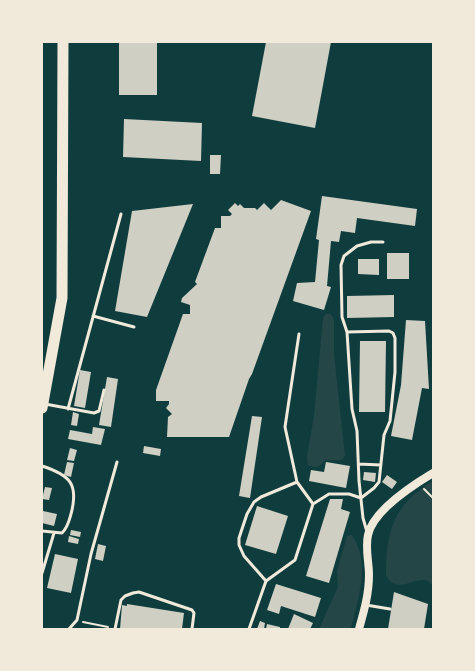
<!DOCTYPE html>
<style>
body{margin:0}
#map{position:relative;width:475px;height:671px;overflow:hidden;background:#0f3d3e;font-family:"Crimson Pro",serif}
canvas{display:block}
.frame{position:absolute;inset:0;border:43px solid #f1e9da;pointer-events:none}
</style>
<div id="map">
<canvas width="475" height="671"></canvas>
<div class="frame"></div>
</div>
<script>
const ctx = document.querySelector('canvas').getContext('2d');
ctx.lineJoin = 'round';
function fill(path, color) { ctx.fillStyle = color; ctx.fill(path, 'evenodd'); }
function stroke(path, color, width, dash) { ctx.strokeStyle = color; ctx.lineWidth = width; ctx.lineCap = dash ? 'butt' : 'round'; ctx.setLineDash(dash || []); ctx.stroke(path); }
fill(new Path2D(`
 M326,314H330L333,317L334,323V354L345,456L342,460H326C320,465 317,470 308,465L307,456L314,416L323,318Z
 M433,481V587C423,567 400,599 386,576C386,531 393,505 433,481Z
 M352,535C371,564 358,598 351,629H319L338,587L337,571L347,536Z`), '#244646');
fill(new Path2D(`
 M119,42H157V95H119Z
 M266,42H331L315,128L252,116Z
 M124,119L202,123L201,161L123,157Z
 M210,155H221L220,174H210Z
 M322,196L417,209L415,226L357,218L355,233L341,231L339,242L331,241L327,286L331,287L324,310L293,301L297,283L315,282L319,240L316,239Z
 M281,200L311,211L252,374L249,379L229,437H167L168,417L172,414L166,408L169,404V401H156V390L183,314H190V305L181,302L182,298L197,284L195,282L215,228H221V216H230L232,214L228,210L235,203L238,206L240,204L244,208H255L257,210L264,203L271,210Z
 M193,204L147,317L115,311L132,211Z
 M387,253H409V279H387Z
 M358,259H379V275L358,274Z
 M394,295V317L347,318V296Z
 M406,320L425,321L429,389L422,388L412,440L391,436L401,385Z
 M360,341H386L385,412H359Z
 M80,370L91,372L85,408L74,406Z
 M107,377L118,379L111,427L99,425Z
 M73,412L79,414L77,426L71,425Z
 M252,416L262,417L250,498L239,496Z
 M93,427L105,429L101,445L68,439L70,430L92,434Z
 M144,446L161,449L160,456L143,453Z
 M70,448L77,450L74,461L67,460Z
 M67,462L74,463L71,477L64,475Z
 M326,462L350,466L346,488L309,481L311,470L324,472Z
 M364,472L376,473L375,482L363,480Z
 M387,475L397,482L392,489L382,482Z
 M45,487L52,488L49,500L42,499Z
 M330,499H343L341,509L350,512L329,583L306,576Z
 M257,506L288,516L276,554L245,545Z
 M43,511L57,514L54,526L42,523Z
 M71,530L81,532L80,537L70,535Z
 M69,536L79,539L78,544L68,542Z
 M98,544L106,546L103,561L95,559Z
 M55,554L78,559L71,593L47,588Z
 M276,584L321,598L315,617L281,606L279,614L267,610Z
 M394,592L428,604L424,629H388Z
 M127,604L184,613L182,629H120L122,605L127,606Z
 M294,614L313,623L310,629H288Z
 M260,621L265,623L264,629H257Z
 M267,624L280,627V629H266Z`), '#cfcfc3');
stroke(new Path2D(`
 M424,489L433,498
 M83,622L108,627`), '#f1e9da', 2);
stroke(new Path2D(`
 M93,316L134,327
 M299,334L285,427L297,482L313,504
 M45,404L94,413L99,411L104,390
 M68,409L121,214
 M359,464L381,465
 M42,466C70,475 79,484 71,514C69,521 68,527 62,533L42,531
 M367,532L363,518L359,481L357,431L352,409L347,332L342,317L341,265L344,256L357,246L371,242H383
 M42,573L54,533
 M266,581L244,556L239,545V538L247,514L254,502L261,497L297,482
 M366,605L390,609
 M69,629L77,620L91,554L117,462
 M115,629L121,600L125,596L133,593L139,592L192,610L194,613L192,629
 M249,629L266,581L295,560L313,504L329,494H349L361,498L374,488L379,482L384,435L390,421L395,372V338L393,333L389,331L347,332`), '#f1e9da', 3);
stroke(new Path2D(`
 M359,629C364,611 369,594 369,575C369,562 365,548 368,535C373,511 413,485 433,473`), '#f1e9da', 8);
stroke(new Path2D(`
 M42,408L62,298L63,42`), '#f1e9da', 11);
</script>
